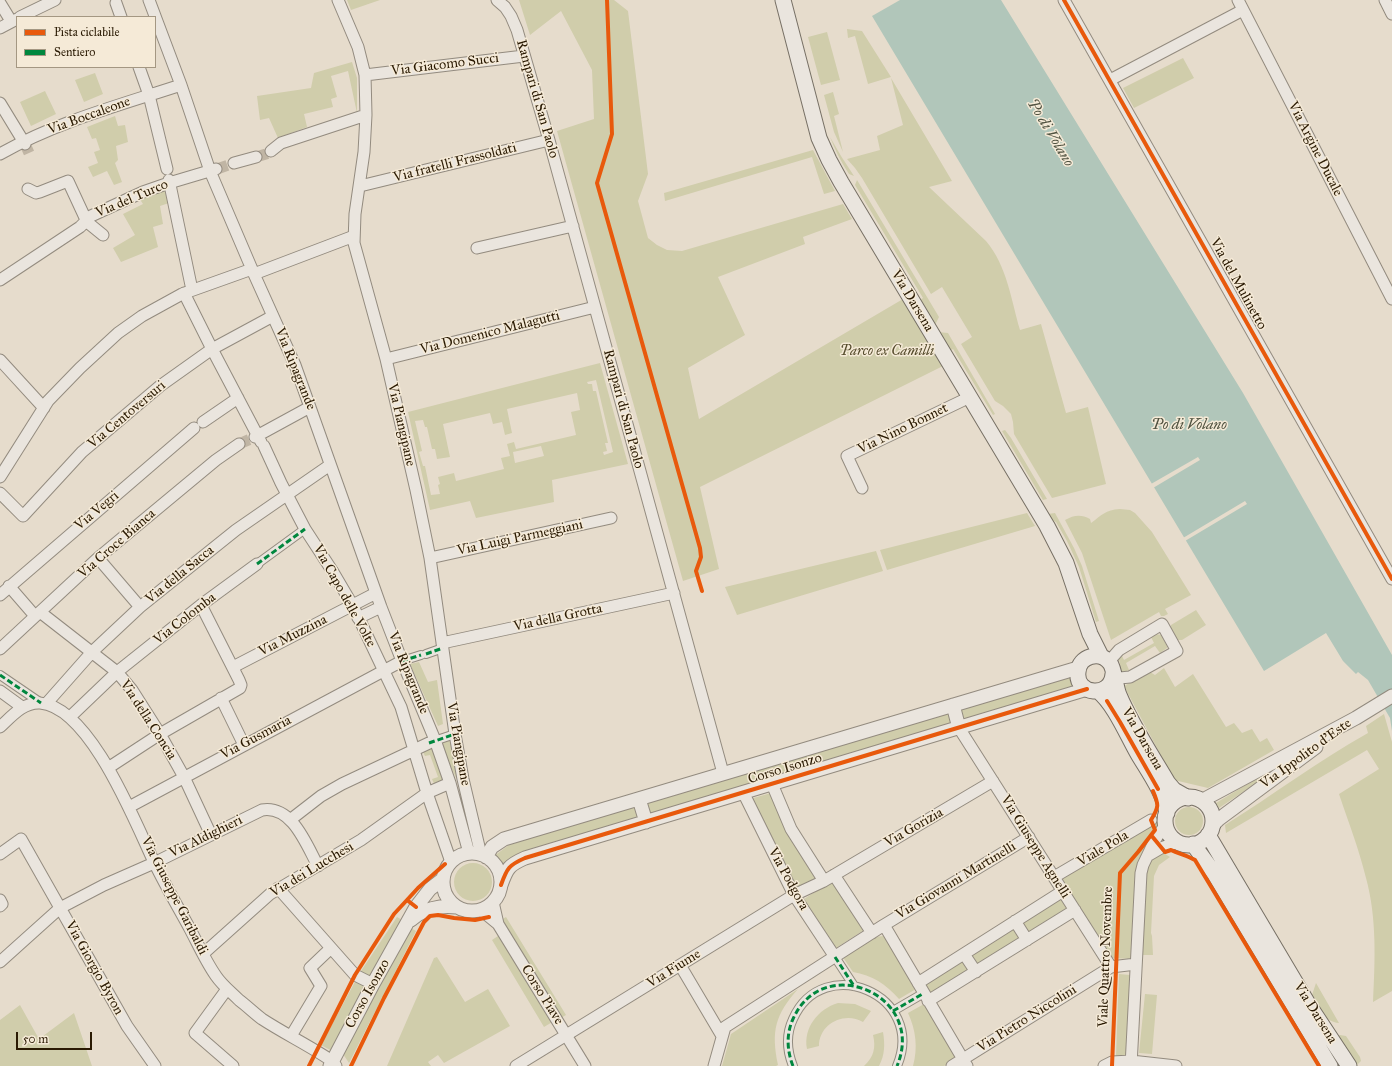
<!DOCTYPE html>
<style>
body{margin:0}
#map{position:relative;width:1392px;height:1066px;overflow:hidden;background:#e6dccc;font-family:"IM FELL Great Primer",serif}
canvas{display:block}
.legend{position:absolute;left:16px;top:16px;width:140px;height:52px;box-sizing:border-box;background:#f5ead7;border:1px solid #a49782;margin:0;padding:5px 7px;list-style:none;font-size:12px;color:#2a1a03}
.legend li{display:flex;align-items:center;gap:8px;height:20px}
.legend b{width:20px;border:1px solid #a49782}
.scale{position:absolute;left:16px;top:1032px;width:76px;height:18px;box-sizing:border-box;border:2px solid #2a1a03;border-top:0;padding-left:5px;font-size:12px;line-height:14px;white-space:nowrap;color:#2a1a03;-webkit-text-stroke:3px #f5ead7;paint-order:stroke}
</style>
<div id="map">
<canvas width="1392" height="1066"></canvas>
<ul class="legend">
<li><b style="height:5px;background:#e8590c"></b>Pista ciclabile</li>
<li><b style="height:5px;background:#00873e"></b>Sentiero</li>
</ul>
<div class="scale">50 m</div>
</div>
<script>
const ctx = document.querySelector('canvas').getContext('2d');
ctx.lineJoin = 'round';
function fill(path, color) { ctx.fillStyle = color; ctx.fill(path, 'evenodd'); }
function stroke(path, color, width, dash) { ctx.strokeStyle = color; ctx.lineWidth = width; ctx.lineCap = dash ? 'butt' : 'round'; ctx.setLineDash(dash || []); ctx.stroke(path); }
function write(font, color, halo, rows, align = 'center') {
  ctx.font = font + ' "IM FELL Great Primer",serif'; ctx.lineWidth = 3; ctx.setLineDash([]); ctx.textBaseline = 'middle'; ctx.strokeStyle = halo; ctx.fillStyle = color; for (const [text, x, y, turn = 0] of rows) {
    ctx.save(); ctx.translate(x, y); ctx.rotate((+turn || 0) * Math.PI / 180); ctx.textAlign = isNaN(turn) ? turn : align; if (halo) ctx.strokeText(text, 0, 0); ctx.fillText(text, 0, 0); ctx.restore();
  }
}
fill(new Path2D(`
 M347,0H380L351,10Z
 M519,0H614L628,11L648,174L638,201L648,238L657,245L667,250L682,251L843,204L852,219L803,237L805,244L718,277L745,335L688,368L699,419L903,299L943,366L700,487L719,569L683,581L557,131L594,119L592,70L561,11L530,35Z
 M847,29L862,31L891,77L868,84L855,36L848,38Z
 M827,32L840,80L821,85L808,37Z
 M1183,58L1194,78L1134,108L1123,88Z
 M352,62L357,78V113L348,71L331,76L337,97L331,99L333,107L304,114L307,127L278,138L269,118L260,120L257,96L311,88L314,73Z
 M95,73L103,94L84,102L75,80Z
 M891,78L952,181L929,187L986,241C1007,266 1011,299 1020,330L1041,324L1066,413L1088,407L1106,484L1052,498L1014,434L1013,422L1011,414L1003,406L995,401L961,344L972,337L942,287L931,294L862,178L855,168L847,159L880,150L877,136L903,125Z
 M45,91L56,114L31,126L20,102Z
 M833,92L839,114L834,116L843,152L834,132L824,95Z
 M115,116L118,126L125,125L128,142L116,146L118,160L115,163L122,182L114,185L107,171L93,177L88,167L98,163L94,152L100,150L96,138L92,139L87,127Z
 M830,137L841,156L854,176L849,174C841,162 835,150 830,137Z
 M813,150L835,191L824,194L812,157L665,201L664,193Z
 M857,180L939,317L935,325L920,300L923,298L855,185Z
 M165,187L169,203L160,206L163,224L153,227L158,247L121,262L113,248L135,235L123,214L143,204L139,198Z
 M938,332L948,333L995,414L993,415L953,349L950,351Z
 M600,363L628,464L552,480L554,502L476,518L470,501L430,510L408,412ZM596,380L613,452L604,455L603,452L607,451L605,443H608L596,391H593L592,384H588L587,382ZM577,393L580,410L571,412L576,435L516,449L514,442L507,444L510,456L501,458L504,469L456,481L454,473L438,477L440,484L438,485L440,494L431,495L425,466H423L419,452L422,451L415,421L423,420L425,427H427L432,449H435L437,459L450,457L443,424L490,413L493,424L502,422L505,435L512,433L507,409ZM541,446L544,456L515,463L513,452Z
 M1005,430L1011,438L1047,499L1043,500L1002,431Z
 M1120,509L1130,510L1135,513L1152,532L1191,595L1165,609L1168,614L1164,616H1161L1159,612L1111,640L1082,553L1065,520C1074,515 1081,514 1090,519L1091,523C1102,515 1105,510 1120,509Z
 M1027,513L1035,526L887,570L880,550Z
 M1055,513L1074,548L1082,566L1099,621L1096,622L1079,567L1067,541L1056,522L1051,520L1048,514Z
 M876,551L883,571L737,615L725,587Z
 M1196,610L1206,625L1182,640H1178L1171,629V625Z
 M1156,634L1161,635L1167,646V648L1160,653L1155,646L1126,663L1129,670L1122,673L1118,655L1121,654L1124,660L1154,643L1151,637Z
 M419,662L428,682L437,680L443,724L438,726L410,664Z
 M1164,668L1175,687L1193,674L1226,727L1234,723L1242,733L1252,729L1260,742L1267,738L1274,750L1208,788L1174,780L1124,686L1150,672L1155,675Z
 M1074,674L1078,688L962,723L958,709Z
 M947,709L951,724L650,815L646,801Z
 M1384,714L1392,742V991L1373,1002C1375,961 1377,918 1366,878C1359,849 1348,821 1339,794L1379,769L1367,750L1226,833L1225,825C1273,795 1318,761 1368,733L1366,726Z
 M450,738L457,778H456L440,742Z
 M1322,739L1219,808L1216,803Z
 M432,747L443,781L434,784L432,779L438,777L430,755L425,756L422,750Z
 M771,793L817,877L797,890L750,799Z
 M633,804L638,818L504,866L494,856L509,845Z
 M1175 821a14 14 0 1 1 28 0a14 14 0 1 1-28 0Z
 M1159,817L1161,828L1137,865L1135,881L1132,959L1111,958L1058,876Z
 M1162,852L1170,857L1159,865L1154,876L1151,933L1152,936L1153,955H1142L1147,867L1151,860Z
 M454 882a19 19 0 1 1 38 0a19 19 0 1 1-38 0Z
 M832,881L864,930L836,948L804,899Z
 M1063,898L1069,908L1028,932L1022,922Z
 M397,917L404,921L372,979L359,974Z
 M506,917L566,1015L559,1019L499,921Z
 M409,927L416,931L349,1063L341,1051Z
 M1015,927L1021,938L978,965L972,955Z
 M501,934L554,1021L544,1027L492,940Z
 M884,936L916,989L899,999C886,984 872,975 853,972L842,956L873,937Z
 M437,957L465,1002L488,989L510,1026L444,1063L438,1055L428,1062L431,1066H387L434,958Z
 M963,960L970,971L931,994L924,983Z
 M1119,974L1130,975L1127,1056H1116Z
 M357,978L368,984L332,1051L321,1045Z
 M1316,983L1339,1023C1325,1022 1320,1009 1313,998L1312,995Z
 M798,989C775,1015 771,1031 778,1065L776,1066H722L731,1034Z
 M1145,994L1157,995L1152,1054L1139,1053Z
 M838,1003L855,1004L871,1011L863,1022C844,1011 819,1024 819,1046L807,1049C803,1028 818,1009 838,1003Z
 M924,1004L957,1059L944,1066H913C918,1048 916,1030 908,1013Z
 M20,1005L39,1039L74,1013L92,1066H0V1020Z
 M883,1032C885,1044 885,1055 879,1066H864C874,1057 876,1047 873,1035Z
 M1340,1035L1346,1036L1360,1057L1361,1061L1357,1065L1354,1063L1337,1036Z`), '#d0cdab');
fill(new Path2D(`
 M900,0H1001L1243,393L1392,655V731L1390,718L1368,680L1358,672L1356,674L1343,661L1326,633L1264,671L872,16Z`), '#b1c6ba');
fill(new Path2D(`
 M1198,457L1200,460L1153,488L1151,484Z
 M1245,501L1247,504L1185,541L1183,538Z`), '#e6dccc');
stroke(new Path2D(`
 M25,144L29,153
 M256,157L266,154L271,151
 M217,169L234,163
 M239,444L255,437`), '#c0b5a4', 11, [11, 5.5]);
const pedestrian = new Path2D(`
 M257,564L305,529
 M426,654L443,648
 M402,661L421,655
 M0,675L41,703
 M431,742L455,734
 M835,957L854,986
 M893,1011L924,993
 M793,1066C787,1051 786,1034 793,1019C823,951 927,995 897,1066`);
const minor = new Path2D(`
 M149,0L181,85L210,171L254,274L295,365L381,607L402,661L435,740L450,783L469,853
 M338,0L358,47L365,75L366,115L364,152L355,214L354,243L386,359L416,490L430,558L455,734L463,779L481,855
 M497,0L505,7L511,16L517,30L549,140L723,773
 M1064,0L1392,579
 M1238,0L1392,299
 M1385,0L1392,14
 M0,3L11,21
 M116,3L121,17
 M20,17L55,0
 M0,28L17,19
 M139,67L149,95L167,169
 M365,75L524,56
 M1110,80L1243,10
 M0,103L25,144
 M271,151L281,143L366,115
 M0,154C56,122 120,105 181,85
 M234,163L256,157
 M169,180L192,290
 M360,186L549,140
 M28,189L36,193L40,192L68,181L87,222L103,235
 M477,248L573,226
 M254,274L354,236
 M0,280L80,227L91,216L143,192L169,183L216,169
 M184,293L212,349L261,442
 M386,359L595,307
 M0,360L44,408
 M203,422L238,398
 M255,437L310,407
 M264,446L281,483L305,529L333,572L353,606L401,707L427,793L451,862
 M0,477L48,401L80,368L118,333L142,316L182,294L252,269
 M862,488L847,456L970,397
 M0,493L23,516L82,452L160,386L212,349L273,316
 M98,558L140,607
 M430,558L611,518
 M9,586L35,616
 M0,595L194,428
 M40,612L117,672L132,690L160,734L184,777L211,835
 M358,618L381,607
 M442,643L674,593
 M0,649L98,558L216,460L239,444
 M1111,664L1112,658L1119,650L1162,624L1177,651L1130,677L1120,678L1113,674
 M233,667L376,593
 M0,691L22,707
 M221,698L244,745
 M46,704L92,652L140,607L236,530L330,465
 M70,717L117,672L201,605L257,564
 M0,727C11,717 23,702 40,703C90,707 135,822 154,862C165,885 178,907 190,929C198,944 206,962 216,976C222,985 231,992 239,1000C247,1006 254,1013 262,1019C285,1034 310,1046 332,1061L336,1066
 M959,728L1111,967
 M108,768L160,734L240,688L241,685L239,680L201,605
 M772,784L791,829L824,881
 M743,792L794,895L835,957
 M129,807L402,661
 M290,820L321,796L342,784L429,743
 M0,854L21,839L127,1026L155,1066
 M1149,855L1161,848L1178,842
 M834,875L872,933
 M1054,877L1151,820
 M278,888L355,975L373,984
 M0,900L2,904L0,906
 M493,902L498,924L585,1066
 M481,910L498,924
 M1015,921L1027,940
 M884,925L967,1066
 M203,954L270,894L361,840L427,793L450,783
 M964,954L976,972
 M0,962L60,908L104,885L154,863L262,810C292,805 306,844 318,866
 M680,965L722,1036
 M918,983L1063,891
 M227,989L195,1033L233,1066
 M928,1001L1075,910
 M291,1036L321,986L310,968L331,948
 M516,1066L794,895L824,881L993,781
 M714,1066L725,1027L884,925L1029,837
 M952,1066L1111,967L1136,964
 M1104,1066L1112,1062L1131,1061L1176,1066
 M1131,1066L1141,873L1143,865L1155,840L1165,825`);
const tertiary = new Path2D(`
 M953,705L959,728
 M639,799L646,822
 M1201,801L1356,718L1392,696
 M1212,826L1219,819L1316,747
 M443 882a29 29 0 1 1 58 0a29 29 0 1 1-58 0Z
 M486,857L492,847L504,839L1078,668
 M501,885C507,868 509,865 525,858L1087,689
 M411,920C423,909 440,905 457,907
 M330,1066L373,984L416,907L430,889L443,879`);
const secondary = new Path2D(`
 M783,0L819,138L829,160L841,182L1047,526L1066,563L1090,634L1101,656
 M1113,674C1111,699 1075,695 1078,672C1079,656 1100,650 1110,663C1115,670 1115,686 1119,695C1132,726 1151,754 1168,783L1174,790L1188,798
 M1098,691C1115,705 1127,735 1138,754C1148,771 1164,793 1167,813
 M1165 821a24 24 0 1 1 48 0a24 24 0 1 1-48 0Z
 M1208,835L1310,1007L1349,1066
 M1193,844L1214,873L1330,1066`);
stroke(pedestrian, '#938b7f', 10);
stroke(minor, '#938b7f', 13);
stroke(tertiary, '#938b7f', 15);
stroke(secondary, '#777065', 17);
stroke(pedestrian, '#eae5de', 8);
stroke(minor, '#eae5de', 11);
stroke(tertiary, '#eae5de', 13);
stroke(secondary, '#eae5de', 15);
stroke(new Path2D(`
 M257,564L305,529
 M426,654L443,648
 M402,661L421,655
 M0,675L41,703
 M429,743L455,734
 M835,957L854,986
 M893,1011L924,993
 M793,1066C787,1051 786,1034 793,1019C823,951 927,995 897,1066`), '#00873e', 3, [6, 3]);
stroke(new Path2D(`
 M607,0L612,134L597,183L700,548L701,557L696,571L702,591
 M1064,0L1392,579
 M1107,701L1120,722L1158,789
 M1151,835L1165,852L1171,850C1179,854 1187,855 1195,860L1319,1066
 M501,885C507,868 509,865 525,858L1087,689
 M407,900L418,888L445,864
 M309,1066L355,975L394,914L407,900L416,907
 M351,1066L384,998L424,922L430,916L438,915L454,918L475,920L489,917
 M1112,1066L1120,873L1138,852L1155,830L1151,820C1159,807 1159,805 1153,791`), '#e8590c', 4);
write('14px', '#2a1a03', '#f5ead7', [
 ["Via Giacomo Succi",445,65,-7],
 ["Rampari di San Paolo",537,99,74],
 ["Via Boccaleone",89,116,-20],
 ["Via Argine Ducale",1315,149,63],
 ["Via fratelli Frassoldati",455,163,-14],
 ["Via del Turco",132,199,-23],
 ["Via del Mulinetto",1238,284,61],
 ["Via Darsena",912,301,59],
 ["Via Domenico Malagutti",490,333,-14],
 ["Via Ripagrande",295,369,68],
 ["Rampari di San Paolo",623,409,75],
 ["Via Centoversuri",127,415,-40],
 ["Via Piangipane",401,425,77],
 ["Via Nino Bonnet",903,429,-26],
 ["Via Vegri",97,511,-40],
 ["Via Luigi Parmeggiani",520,538,-12],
 ["Via Croce Bianca",117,544,-41],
 ["Via della Sacca",180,575,-39],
 ["Via Capo delle Volte",344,596,61],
 ["Via della Grotta",558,618,-12],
 ["Via Colomba",185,619,-38],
 ["Via Muzzina",293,636,-27],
 ["Via Ripagrande",408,673,68],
 ["Via della Concia",148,720,57],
 ["Via Gusmaria",256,738,-28],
 ["Via Darsena",1142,739,60],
 ["Via Piangipane",458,744,80],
 ["Via Ippolito d'Este",1306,754,-36],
 ["Corso Isonzo",785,769,-17],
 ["Via Gorizia",914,828,-30],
 ["Via Aldighieri",206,837,-26],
 ["Via Giuseppe Agnelli",1035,847,58],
 ["Viale Pola",1103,849,-31],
 ["Via dei Lucchesi",312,870,-31],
 ["Via Podgora",788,879,61],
 ["Via Giovanni Martinelli",956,881,-31],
 ["Via Giuseppe Garibaldi",174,896,63],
 ["Viale Quattro Novembre",1106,957,-88],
 ["Via Giorgio Byron",94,968,61],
 ["Via Fiume",674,969,-32],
 ["Corso Isonzo",368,994,-61],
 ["Corso Piave",542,995,58],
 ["Via Darsena",1315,1013,58],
 ["Via Pietro Niccolini",1027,1019,-32]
]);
write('italic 14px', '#564c2d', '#f5ead7', [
 ["Parco ex Camilli",887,352]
]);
write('italic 15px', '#515341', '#f5ead7', [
 ["Po di Volano",1050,133,59],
 ["Po di Volano",1189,425]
]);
</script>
